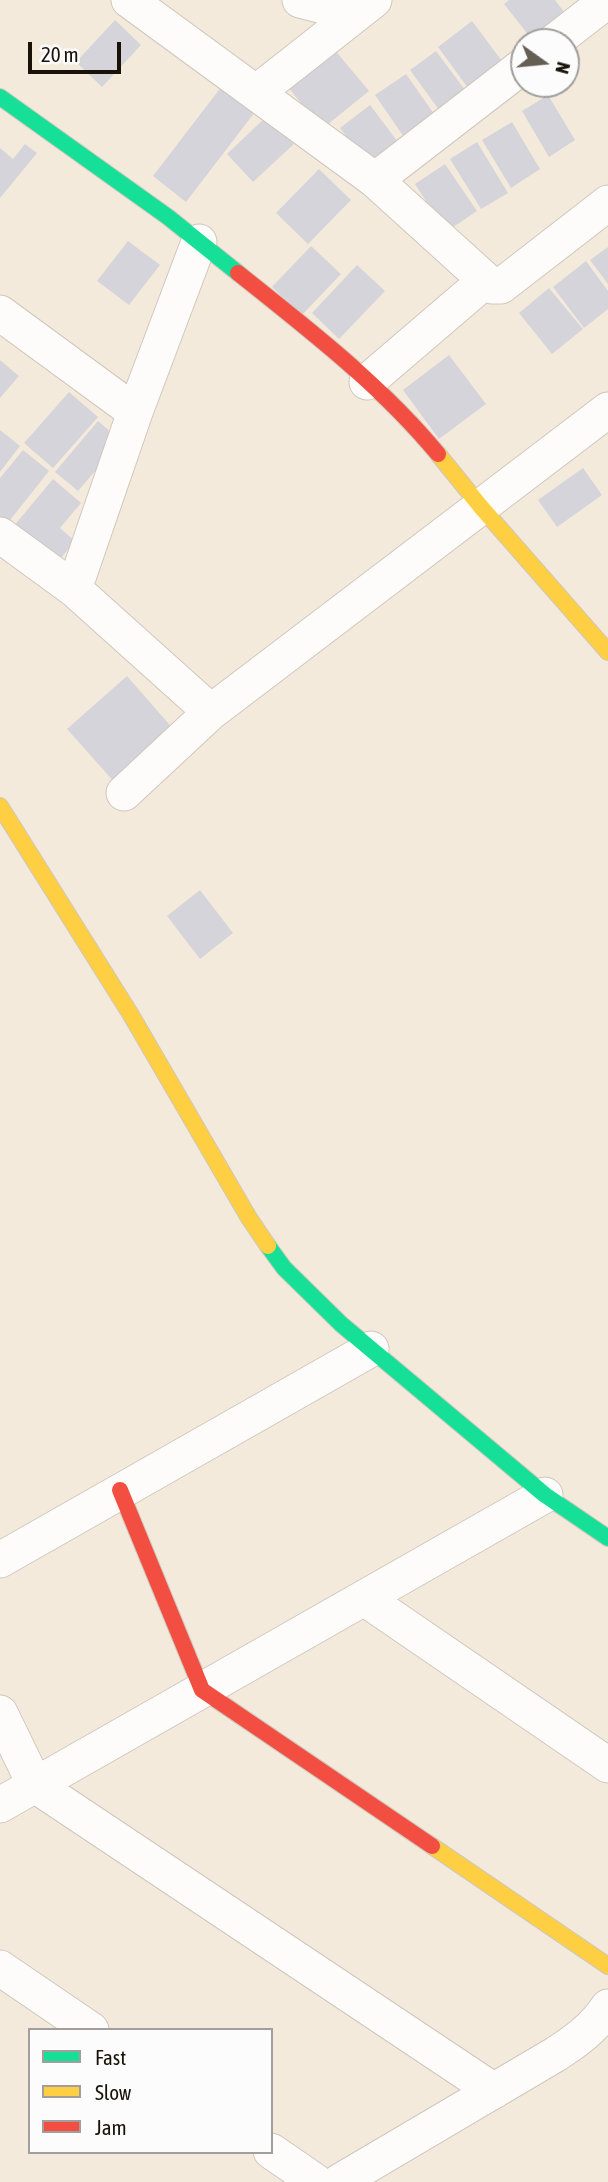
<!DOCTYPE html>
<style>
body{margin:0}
#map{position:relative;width:608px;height:2182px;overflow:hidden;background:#f4eadc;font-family:"Asap Condensed",sans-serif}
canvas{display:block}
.legend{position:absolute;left:28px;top:2028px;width:245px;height:126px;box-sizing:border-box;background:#fcfcfc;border:2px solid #a19e9b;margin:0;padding:9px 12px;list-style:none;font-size:21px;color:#181209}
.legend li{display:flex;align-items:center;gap:14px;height:35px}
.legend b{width:35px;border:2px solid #a19e9b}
.north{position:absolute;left:510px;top:28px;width:70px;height:70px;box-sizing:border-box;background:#fcfcfc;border:2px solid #a19e9b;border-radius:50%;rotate:105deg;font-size:19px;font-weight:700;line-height:28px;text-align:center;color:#181209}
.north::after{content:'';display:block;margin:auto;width:24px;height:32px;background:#655e53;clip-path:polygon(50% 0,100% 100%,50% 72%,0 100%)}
.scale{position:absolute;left:28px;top:42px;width:93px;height:32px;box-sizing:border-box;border:4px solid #181209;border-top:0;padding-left:9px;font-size:21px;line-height:24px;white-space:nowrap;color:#181209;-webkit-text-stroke:5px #fcfcfc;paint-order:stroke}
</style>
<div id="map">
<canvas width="608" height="2182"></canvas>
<ul class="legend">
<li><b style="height:9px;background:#16e098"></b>Fast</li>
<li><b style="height:9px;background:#ffcf43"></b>Slow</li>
<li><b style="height:9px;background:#f24e42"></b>Jam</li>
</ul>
<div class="north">N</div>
<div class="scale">20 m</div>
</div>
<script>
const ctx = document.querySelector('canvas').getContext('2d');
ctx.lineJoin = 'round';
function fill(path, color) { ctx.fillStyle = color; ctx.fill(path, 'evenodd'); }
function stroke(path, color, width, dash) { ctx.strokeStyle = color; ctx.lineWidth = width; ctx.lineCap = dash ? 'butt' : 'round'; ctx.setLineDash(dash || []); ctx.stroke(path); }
fill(new Path2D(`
 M509,0H555L568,17L537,42H534L504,4Z
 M115,20L141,45L102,87L76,62Z
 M472,21L505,65L471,92L438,47Z
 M334,49L369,91L322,129L288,87Z
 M436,51L468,94L442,114L410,70Z
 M406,74L437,118L406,140L375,95Z
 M222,86L255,112L186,202L153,176Z
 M548,95L575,140L549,157L522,111Z
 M370,105L401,146L371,169L340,128Z
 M268,115L294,144L253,182L227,154Z
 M512,122L540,169L511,188L482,140Z
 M477,142L508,193L481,209L450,159Z
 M25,144L37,153L0,198V148L13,159Z
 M445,164L477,211L446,232L415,184Z
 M319,169L351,200L308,244L276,213Z
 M128,241L160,265L129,305L97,281Z
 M311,246L341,274L302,315L272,287Z
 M608,247V284L590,260Z
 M586,261L608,291V309L584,328L553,287Z
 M357,265L385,291L339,339L312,313Z
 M549,288L583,329L552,354L519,313Z
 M449,355L486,404L439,439L403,390Z
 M0,360L19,376L0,398Z
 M69,392L98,417L53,468L24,443Z
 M98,421L121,441L78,491L55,472Z
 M0,430L20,446L0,472Z
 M23,450L49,471L3,529L0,526V478Z
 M583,468L602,495L557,527L538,500Z
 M53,479L81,503L60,528L75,541L56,564L13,527Z
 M127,676L175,731L116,784L67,729Z
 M200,890L233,933L200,959L167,916Z`), '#d4d4da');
const street = new Path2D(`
 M129,0L375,180L492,286H501L608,203
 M300,0L355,14
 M554,42L608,0
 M257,92L374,0
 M375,180L524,65
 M0,313L135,412
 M367,382L485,281
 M0,535L74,589L211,712
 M74,589L135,412L199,242
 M124,793L211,712L608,410
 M0,1560L371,1349
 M364,1598L608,1765
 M0,1713L35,1785L494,2091
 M0,1805L545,1495
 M0,1968L91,2030
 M271,2151L316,2182
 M339,2182L556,2054C576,2041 594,2028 608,2007`);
const fast = new Path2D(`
 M0,97L168,217L238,273
 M268,1246L284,1268L341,1324L545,1495L608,1538`);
const slow = new Path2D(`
 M438,454L481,507L608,652
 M0,806L131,1015L249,1218L268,1246
 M432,1846L608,1966`);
const jam = new Path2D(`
 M238,273C308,329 381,385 438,454
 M120,1490L202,1690L432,1846`);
stroke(street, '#cfc7bd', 37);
stroke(fast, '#cfc7bd', 18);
stroke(slow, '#cfc7bd', 18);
stroke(jam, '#cfc7bd', 18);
stroke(street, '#fdfcfa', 35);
stroke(fast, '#16e098', 16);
stroke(slow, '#ffcf43', 16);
stroke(jam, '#f24e42', 16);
</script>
